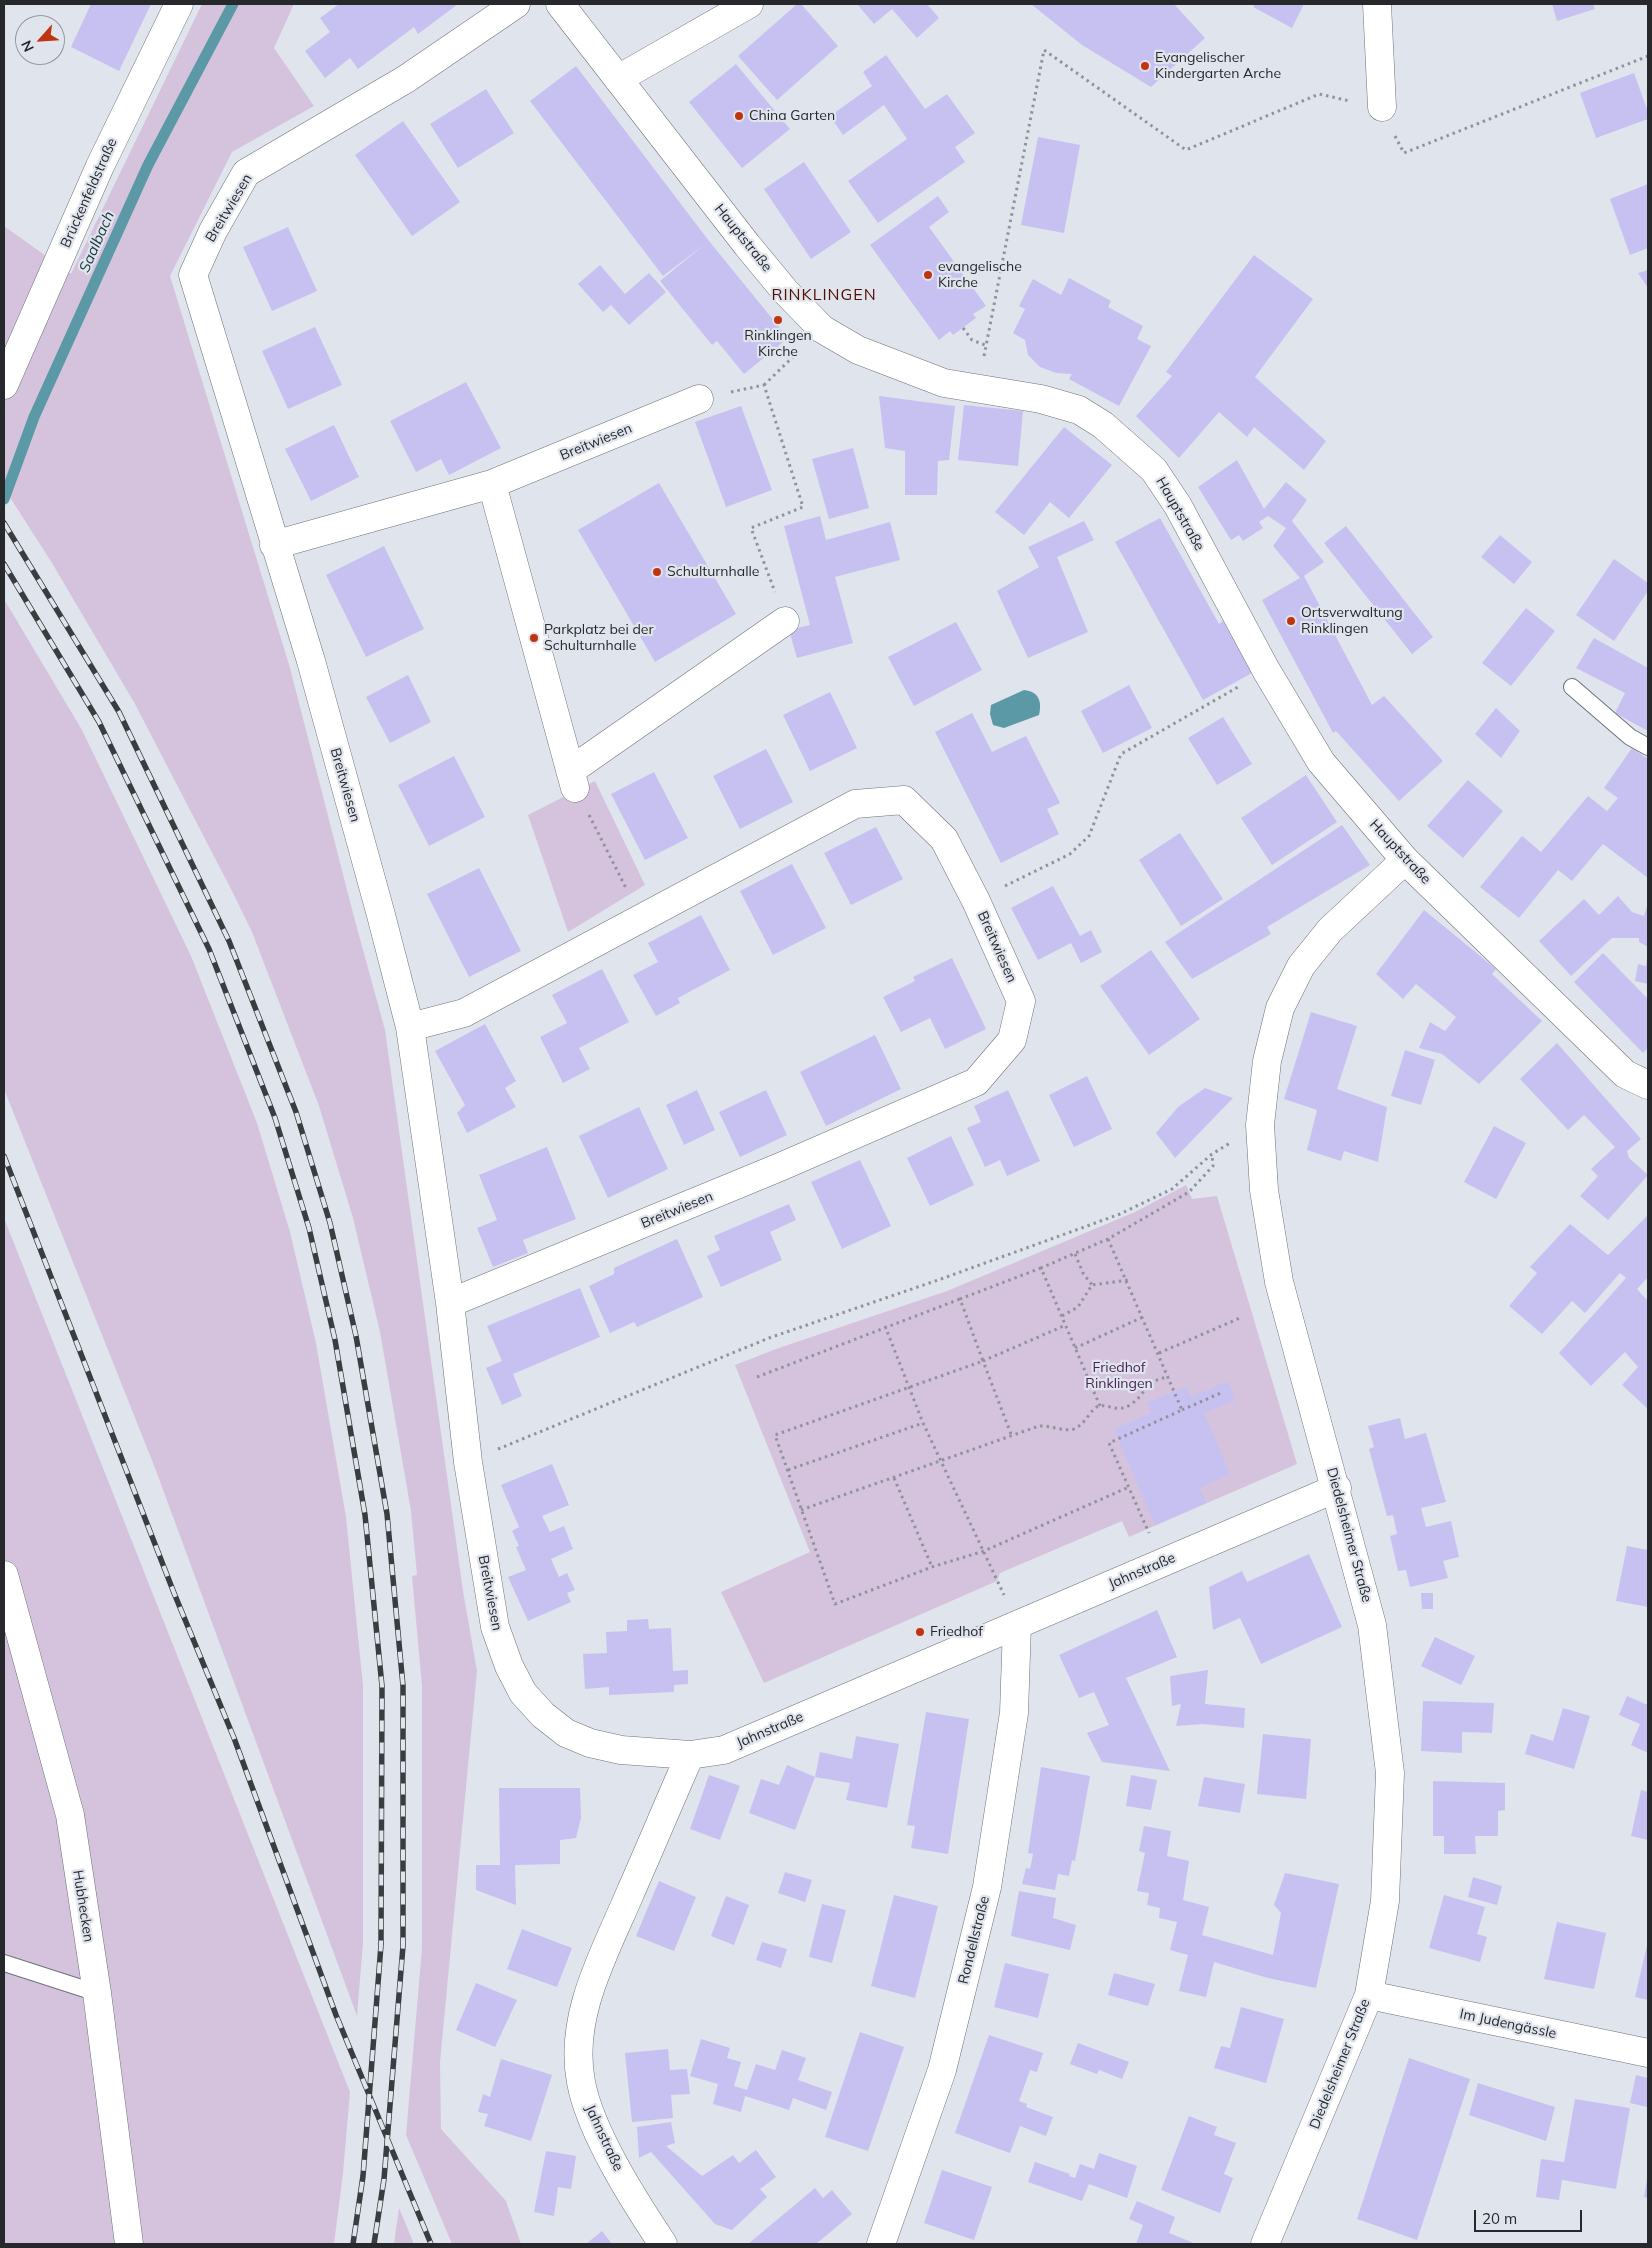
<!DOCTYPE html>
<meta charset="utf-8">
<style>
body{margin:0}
#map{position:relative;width:1652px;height:2248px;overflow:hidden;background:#e0e4ed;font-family:Mulish,sans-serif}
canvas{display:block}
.frame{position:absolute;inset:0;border:5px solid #26282b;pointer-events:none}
.north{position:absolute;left:15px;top:15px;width:50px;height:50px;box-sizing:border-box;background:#e0e4ed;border:1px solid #96999f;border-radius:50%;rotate:244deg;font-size:14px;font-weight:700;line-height:20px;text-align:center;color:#26282b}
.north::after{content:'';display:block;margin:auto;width:18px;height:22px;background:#bf3512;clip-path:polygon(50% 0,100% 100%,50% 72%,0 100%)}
.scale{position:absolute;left:1474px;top:2210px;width:108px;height:22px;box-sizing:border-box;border:2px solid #26282b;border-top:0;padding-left:6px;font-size:15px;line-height:18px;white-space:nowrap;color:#26282b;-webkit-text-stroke:4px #e0e4ed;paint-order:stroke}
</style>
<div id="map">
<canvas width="1652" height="2248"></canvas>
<div class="frame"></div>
<div class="north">N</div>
<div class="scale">20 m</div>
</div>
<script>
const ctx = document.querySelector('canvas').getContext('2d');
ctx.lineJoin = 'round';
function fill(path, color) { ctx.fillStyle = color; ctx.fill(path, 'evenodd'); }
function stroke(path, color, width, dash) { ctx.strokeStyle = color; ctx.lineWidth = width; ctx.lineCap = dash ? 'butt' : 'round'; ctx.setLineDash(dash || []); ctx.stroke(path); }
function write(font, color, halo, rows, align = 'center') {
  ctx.font = font + ' Mulish,sans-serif'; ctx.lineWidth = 4.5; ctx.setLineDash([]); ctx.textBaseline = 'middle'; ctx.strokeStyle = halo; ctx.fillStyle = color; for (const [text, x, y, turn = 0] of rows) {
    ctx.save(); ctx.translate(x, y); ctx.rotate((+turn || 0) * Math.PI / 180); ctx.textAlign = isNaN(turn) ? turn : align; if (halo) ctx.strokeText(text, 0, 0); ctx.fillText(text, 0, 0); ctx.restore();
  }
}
fill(new Path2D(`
 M202,4H294L274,48L314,106L232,152L170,276L290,668L354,917L385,1030L463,1591L477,1671L440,2062L441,2129L506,2201L521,2244H452L406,2135L422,1948V1686L412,1576L417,1575L411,1511L380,1332L353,1218L319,1106L252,932L232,891L135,704L52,563L4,488V419L6,414L4,417V226L71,274Z
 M4,599L82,730L191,956L257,1123L290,1232L316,1343L346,1517L363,1686V1943L357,2016L155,1468L4,1089Z
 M595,781L645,885L568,932L528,815Z
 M1186,1185L1192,1199L1217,1196L1297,1464L1129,1537L1122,1521L1000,1573L997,1581L764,1683L721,1592L810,1552L735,1365L776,1349L947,1291L1135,1212Z
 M4,1218L350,2092L343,2173L334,2244H4Z
 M399,2208L414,2244H394Z`), '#d5c3dd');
fill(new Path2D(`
 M1024,690C1039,692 1042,701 1039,715L1004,728L993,725L990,714L991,705Z`), '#5a99a5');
stroke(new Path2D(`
 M4,499L34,417L148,165L233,4`), '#5a99a5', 11);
fill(new Path2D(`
 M91,4H151L119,71L71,47Z
 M339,4H458L418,34L414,27L358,69L350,58L325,78L305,51L330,32L320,18Z
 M797,4H801L838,46L777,100L738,56Z
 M857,4H927L939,18L917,38L892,9L874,24Z
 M1031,4H1174L1205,38L1151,87L1082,45Z
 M1255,4H1304L1292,28L1253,7Z
 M1552,4H1593L1595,9L1557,21Z
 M886,55L925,109L947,94L975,133L955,147L965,162L878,223L848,181L907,139L884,105L843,135L830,116L872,86L863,72Z
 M736,64L790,129L742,168L689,102Z
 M576,66L709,241L788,338L744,374L717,341L712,345L660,281L705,244L663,276L530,101Z
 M1634,73L1648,112V119L1596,138L1580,93Z
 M486,89L514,133L458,168L430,124Z
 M403,121L460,202L412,236L355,155Z
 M1038,137L1080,145L1064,233L1021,225Z
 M804,162L851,232L811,259L764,189Z
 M1648,184V248L1630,255L1610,199Z
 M938,196L949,212L929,227L986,306L973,314L976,318L953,335L950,331L939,340L870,245Z
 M288,227L317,291L272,311L243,247Z
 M1254,255L1313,299L1255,377L1326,441L1304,470L1254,427L1247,437L1219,412L1179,458L1136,416L1172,376L1166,372Z
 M600,265L625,294L649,273L666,292L629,325L611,305L603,312L578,284Z
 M1648,270V288L1638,273Z
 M1069,278L1111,301L1108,307L1143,326L1137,339L1151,346L1119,406L1069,379L1072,374L1056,373L1040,367L1028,355L1025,340L1013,333L1025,309L1019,306L1033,279L1061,295Z
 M315,327L342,385L288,409L262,351Z
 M466,382L501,448L449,475L441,459L416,472L390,421Z
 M879,396L955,406L949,460L938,461L937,495H905V451L885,448Z
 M964,405L1023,411L1018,466L958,460Z
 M741,406L772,490L726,507L695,422Z
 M334,425L359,477L311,501L285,449Z
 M1064,427L1112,465L1069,518L1050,502L1024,535L995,512Z
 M853,448L869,508L829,519L812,459Z
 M1237,460L1264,509L1286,482L1307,500L1292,521L1324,562L1304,576L1372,705L1384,696L1443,761L1399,801L1336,731L1333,733L1262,600L1300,578L1273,546L1286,528L1268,516L1259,522L1263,528L1243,541L1239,535L1231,540L1198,487Z
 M659,483L736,614L655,662L578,530Z
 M820,516L826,540L890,522L900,560L835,577L853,643L797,658L789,630L810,625L784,526Z
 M1160,518L1219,624L1223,621L1252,673L1203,700L1115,542Z
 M1084,521L1094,540L1057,557L1088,632L1028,658L997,591L1039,567L1028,547Z
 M1346,526L1433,637L1412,654L1324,543Z
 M1500,535L1532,562L1514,584L1481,557Z
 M384,546L424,629L366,657L326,575Z
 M1614,559L1648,583V591L1614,641L1576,615Z
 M1526,608L1555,631L1511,686L1482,663Z
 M956,622L982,670L914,706L888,657Z
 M1594,638L1648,668V731L1615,713L1625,693L1576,668Z
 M408,675L431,722L390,743L366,697Z
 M1129,685L1152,728L1103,753L1081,711Z
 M830,692L857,748L810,771L783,715Z
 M1496,708L1520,731L1501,758L1475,734Z
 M972,713L992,752L1026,736L1060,803L1047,809L1059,834L1001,863L935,732Z
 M1223,717L1252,764L1217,785L1188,738Z
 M1632,748L1648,759V878L1603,844L1572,881L1558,870L1519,918L1480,887L1522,836L1541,852L1588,796L1607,811L1618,798L1604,788Z
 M766,749L793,802L740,829L713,776Z
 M454,756L485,817L429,846L398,785Z
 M654,772L688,838L645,860L611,794Z
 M1306,775L1337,822L1272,865L1241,818Z
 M1468,780L1503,811L1463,858L1427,826Z
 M1342,825L1370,865L1267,927L1271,934L1192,979L1165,942Z
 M876,827L903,879L851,905L824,853Z
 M1180,833L1223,899L1181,926L1139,860Z
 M792,864L826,928L773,955L740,891Z
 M479,868L521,951L469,977L427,894Z
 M1053,886L1080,936L1091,930L1102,952L1081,963L1071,943L1038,960L1011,908Z
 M1618,896L1632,912L1644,916L1648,903V947L1639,942V938H1612L1571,976L1539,941L1584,899L1599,915Z
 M1424,910L1496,969L1492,974L1542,1021L1479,1084L1442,1054L1419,1048L1430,1022L1445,1031L1456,1017L1416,984L1403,999L1376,974Z
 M701,915L730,970L678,998L680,1003L656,1016L633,975L658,962L648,943Z
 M1151,950L1200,1019L1149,1055L1100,986Z
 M1603,953L1648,999V1048L1643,1053L1574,982Z
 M952,958L986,1029L945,1049L930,1018L901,1032L883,997L915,981L913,977Z
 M1647,959H1648V984L1635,981L1638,964L1646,966Z
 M602,969L629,1022L579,1048L590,1069L563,1083L540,1037L567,1023L552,995Z
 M1311,1012L1357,1026L1337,1089L1387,1107L1378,1162L1344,1151L1341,1161L1307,1150L1317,1110L1284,1099Z
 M485,1024L516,1081L505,1088L516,1107L467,1133L457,1113L465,1105L435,1051Z
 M875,1035L901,1089L826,1126L800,1072Z
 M1557,1043L1641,1139L1627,1151L1629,1158L1648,1175L1608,1220L1580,1196L1598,1176L1591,1169L1615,1147L1584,1115L1568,1130L1520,1079Z
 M1405,1050L1435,1060L1421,1105L1391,1096Z
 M1087,1076L1112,1129L1074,1147L1049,1095Z
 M1205,1088L1233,1098L1175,1158L1156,1133L1178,1107Z
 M697,1090L715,1130L684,1145L666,1105Z
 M766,1090L787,1135L740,1157L719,1112Z
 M1008,1090L1040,1161L1007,1176L1000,1160L985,1167L967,1128L981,1122L974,1106Z
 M639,1107L668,1169L608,1198L579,1136Z
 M1494,1126L1526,1143L1496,1199L1464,1182Z
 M951,1136L974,1185L930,1206L907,1158Z
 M547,1147L576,1219L523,1240L528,1253L493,1267L477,1228L497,1220L479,1175Z
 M860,1160L891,1226L842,1249L811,1182Z
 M789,1204L796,1220L770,1232L782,1260L721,1287L707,1256L720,1250L714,1236Z
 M1648,1215V1277L1637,1289L1648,1301V1409L1622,1385L1638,1367L1625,1352L1591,1386L1559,1353L1626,1278L1620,1273L1585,1313L1572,1301L1542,1334L1509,1306L1537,1273L1530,1267L1570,1224L1608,1255Z
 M677,1239L703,1297L637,1327L634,1322L610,1333L589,1286L614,1274V1268Z
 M580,1288L600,1337L513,1374L522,1396L502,1405L486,1368L502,1361L487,1326Z
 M1228,1381L1235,1400L1204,1413L1230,1474L1200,1488L1206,1503L1155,1525L1114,1429L1151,1413L1147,1403L1187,1386L1191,1397Z
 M1400,1418L1405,1439L1426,1433L1446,1502L1421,1508L1426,1527L1451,1521L1459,1557L1443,1561L1448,1578L1410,1587L1406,1570L1398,1571L1390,1536L1397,1534L1393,1515L1387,1516L1369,1449L1374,1447L1368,1426Z
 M552,1464L569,1505L542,1516L550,1532L564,1526L573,1549L551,1559L559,1577L567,1573L575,1590L567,1593L571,1602L528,1621L508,1577L526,1570L516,1547L519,1546L512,1531L519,1527L501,1485Z
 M1627,1546L1648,1550V1607L1616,1601Z
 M1309,1554L1342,1627L1261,1664L1240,1618L1213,1630L1209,1587L1242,1571L1247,1582Z
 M1421,1593H1433V1609H1422Z
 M1157,1610L1177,1657L1126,1678L1170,1771L1102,1762L1087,1733L1109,1725L1094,1692L1079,1698L1059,1655Z
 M648,1619L649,1629L671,1628L673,1671L688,1670V1684L674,1685V1692L609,1695V1687L585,1689L583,1654L607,1653L606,1632L627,1631V1620Z
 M1435,1637L1475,1656L1461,1685L1421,1666Z
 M1208,1670L1205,1704L1245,1708L1244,1728L1203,1724L1176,1726L1181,1704L1172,1706L1170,1676Z
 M1627,1696L1648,1705V1753L1631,1745L1640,1724L1619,1715Z
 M1423,1701L1494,1703L1492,1733L1462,1732V1753L1421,1751Z
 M1563,1708L1590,1716L1574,1769L1525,1754L1531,1734L1553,1741Z
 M926,1712L969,1719L948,1854L911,1848L915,1826L907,1825Z
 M1263,1734L1311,1739L1306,1799L1257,1794Z
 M856,1736L899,1744L887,1808L846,1800L850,1783L815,1777L820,1752L852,1759Z
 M787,1765L815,1777L795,1830L749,1813L761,1779L779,1785Z
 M1041,1767L1090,1776L1075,1861L1072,1860L1069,1876L1058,1874L1055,1890L1022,1884L1026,1868L1030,1869L1033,1854L1028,1853Z
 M709,1775L740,1786L720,1840L690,1829Z
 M1131,1775L1157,1780L1151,1810L1126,1806Z
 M1204,1777L1245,1784L1240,1813L1198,1806Z
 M1433,1781L1505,1783V1810L1498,1811V1836H1475L1476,1854H1444V1836H1433Z
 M499,1788H580L581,1818L576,1838L560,1840V1864L515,1865L516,1905L476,1890V1865H500Z
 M1641,1790L1648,1792V1840L1631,1836Z
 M1144,1826L1171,1831L1167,1856L1189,1861L1183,1900L1209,1907L1202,1935L1273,1955L1281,1913L1274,1905L1285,1873L1339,1884L1316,1988L1268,1978L1214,1962L1206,1997L1179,1991L1188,1955L1170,1950L1177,1922L1159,1918L1160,1908L1147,1905L1149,1893L1137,1891L1145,1853L1139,1851Z
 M785,1872L812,1880L805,1902L778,1893Z
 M1473,1877L1502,1886L1497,1905L1468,1897Z
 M659,1881L696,1897L674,1951L636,1936Z
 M1019,1891L1056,1898L1053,1918L1076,1925L1070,1950L1011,1936Z
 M894,1895L938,1906L915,1998L871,1986Z
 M1444,1895L1485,1907L1477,1934L1487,1937L1480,1962L1429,1948Z
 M726,1896L749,1905L734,1945L711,1936Z
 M822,1904L846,1910L832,1963L809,1957Z
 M1557,1922L1606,1933L1594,1989L1544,1979Z
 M522,1929L572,1948L557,1987L507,1969Z
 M1648,1941V2000L1635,1997Z
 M762,1942L787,1949L781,1968L756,1960Z
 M1005,1963L1049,1974L1038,2018L994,2007Z
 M1114,1973L1155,1984L1148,2006L1108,1995Z
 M476,1983L517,2000L495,2047L456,2030Z
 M1241,2007L1284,2019L1266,2083L1214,2068L1221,2046L1230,2048Z
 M860,2032L904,2047L868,2151L825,2137Z
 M989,2035L1043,2053L1037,2072L1030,2070L1019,2101L1027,2104L1026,2107L1053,2117L1046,2136L1020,2126L1010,2153L955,2133Z
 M701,2039L730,2048L727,2058L741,2062L734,2086L747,2090L756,2064L775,2070L782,2050L806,2058L798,2080L832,2092L826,2110L793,2098L789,2110L745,2096L741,2112L713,2104L718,2084L690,2076Z
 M1078,2043L1129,2062L1122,2079L1099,2070L1097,2074L1070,2064Z
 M668,2049L670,2070L687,2069L690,2094L671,2095L673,2118L632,2122L625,2053Z
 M1409,2058L1470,2079L1417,2240L1357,2219Z
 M501,2059L552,2075L531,2141L484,2126L488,2114L478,2112L483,2094L490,2097Z
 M1636,2075L1648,2078L1647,2107L1630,2103Z
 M1478,2083L1555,2107L1546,2141L1469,2115Z
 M1575,2099L1630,2108L1616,2189L1562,2180L1559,2200L1536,2197L1541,2159L1564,2162Z
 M1189,2116L1217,2127L1214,2135L1236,2143L1224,2174L1233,2178L1220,2213L1161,2190Z
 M671,2122L675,2143L666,2146L702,2176L733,2155L739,2163L756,2150L776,2177L760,2189L767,2197L732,2230L715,2224L651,2152L639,2158L637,2127Z
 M546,2151L576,2156L571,2189L558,2187L554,2216L534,2212Z
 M1099,2153L1137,2166L1127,2198L1089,2184L1082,2201L1028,2182L1035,2162L1070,2174L1069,2176L1075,2178L1080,2164L1094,2169Z
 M942,2170L992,2187L974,2240L924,2223Z
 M1647,2179H1648V2198L1644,2197Z
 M815,2188L823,2198L832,2190L852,2214L816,2244H748Z
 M1137,2201L1175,2217L1169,2233L1196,2244H1136L1143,2225L1129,2219Z
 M602,2231L612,2244H586Z`), '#c7c1f1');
const service = new Path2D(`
 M1572,687L1630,737L1648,747
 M4,1963L97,1993`);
const minor = new Path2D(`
 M516,4L406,79L246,173L213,231L193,275L311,661L381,915L410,1027L450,1303L468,1462L495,1627L509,1666L523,1693L543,1715L566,1733L590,1743L621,1750L690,1755
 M560,4L747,245L785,291L822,329L858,350L944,383L1041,399L1079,410L1103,425L1154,470L1178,506L1266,670L1321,762L1405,860L1625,1074L1648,1085
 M1377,4L1382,107
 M618,79L749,4
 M4,385L100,166L179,4
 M492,484L699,399
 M274,545L492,484L575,788
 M570,771L785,621
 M410,1027L464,1013L855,804L904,800L944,839L976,901L1021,1001L1012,1040L976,1082L780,1167L450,1303
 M4,1575L70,1815L97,1993L129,2244
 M1369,1995L1648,2053
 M663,2244C635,2202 590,2132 581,2082C568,2015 606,1951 631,1891C651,1846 670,1800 690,1755L724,1750L1337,1488
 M881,2244L942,2070L987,1887L1014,1713L1017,1625
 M1265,2244L1369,1995L1385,1901L1390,1773L1372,1625L1279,1282L1264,1190L1260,1125L1267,1061L1280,1008L1301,966L1330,930L1405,860`);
stroke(service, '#6e7279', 18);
stroke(minor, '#6e7279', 29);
stroke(new Path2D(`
 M1395,136L1404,153L1648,56
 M963,328L972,340L985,345
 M984,356L1044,50L1186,150L1319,94L1350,101
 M764,385L798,352
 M731,392L764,385L803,507L751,528L775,592
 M589,815L627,890
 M1005,886L1070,854L1089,836L1121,754L1238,687
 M1108,1239L1182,1410L1109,1443L1149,1533
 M1075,1254L1083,1273L1092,1285
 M1041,1268L960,1299L983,1361L775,1435L835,1604L932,1567L984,1551L1129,1487
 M1062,1316L1078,1307L1092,1285L1128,1280
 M885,1326L923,1423L1004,1595
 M1075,1348L1143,1317
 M1159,1353L1240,1318
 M757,1377L960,1299
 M1100,1406L1041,1268L1108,1239L1189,1192L1213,1166L1212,1154
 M1182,1410L1223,1392
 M1011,1434L983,1361L1066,1325
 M498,1449L769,1338L941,1279L1120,1214L1172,1189L1212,1154L1230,1143
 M788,1470L923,1423
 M894,1478L932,1567
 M801,1510L1039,1426C1050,1425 1064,1432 1074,1429C1085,1425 1091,1408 1099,1406C1110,1404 1117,1413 1130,1405C1147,1394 1144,1380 1169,1377`), '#90939a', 3, [2.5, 4]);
stroke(service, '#fff', 16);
stroke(minor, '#fff', 28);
const rail = new Path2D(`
 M4,523L119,712L229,941L296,1112L330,1223L356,1336L387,1514L403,1686V1946L384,2179L374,2244
 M4,564L99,722L209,949L275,1118L309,1228L335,1340L365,1515L382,1686L381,1945L363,2176L353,2244
 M4,1156L174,1593L234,1738L336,2015L431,2244`);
stroke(rail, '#3a3d40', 5.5);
stroke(rail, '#e0e4ed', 4, [11]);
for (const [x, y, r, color] of [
 [1145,66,5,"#bf3512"],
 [739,116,5,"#bf3512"],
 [928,275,5,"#bf3512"],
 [778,320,5,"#bf3512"],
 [657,572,5,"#bf3512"],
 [1291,621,5,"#bf3512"],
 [534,638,5,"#bf3512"],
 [920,1632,5,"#bf3512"]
]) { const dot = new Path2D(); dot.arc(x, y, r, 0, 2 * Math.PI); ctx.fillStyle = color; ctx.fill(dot); stroke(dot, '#e0e4ed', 2); }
write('14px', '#26282b', '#e0e4ed', [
 ["Evangelischer",1155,58],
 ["Kindergarten Arche",1155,74],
 ["China Garten",749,116],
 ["evangelische",938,267],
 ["Kirche",938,283],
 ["Rinklingen",778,336,"center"],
 ["Kirche",778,352,"center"],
 ["Schulturnhalle",667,572],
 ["Ortsverwaltung",1301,613],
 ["Rinklingen",1301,629],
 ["Parkplatz bei der",544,630],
 ["Schulturnhalle",544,646],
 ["Friedhof",930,1632]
], 'left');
write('14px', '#26282b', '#e0e4ed', [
 ["Brückenfeldstraße",89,193,-66],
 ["Breitwiesen",229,208,-59],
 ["Hauptstraße",743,238,51],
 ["Breitwiesen",596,442,-22],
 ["Hauptstraße",1180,514,60],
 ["Breitwiesen",345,785,74],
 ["Hauptstraße",1400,852,47],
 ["Breitwiesen",997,947,66],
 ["Breitwiesen",677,1210,-22],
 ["Diedelsheimer Straße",1349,1535,75],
 ["Jahnstraße",1142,1571,-23],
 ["Breitwiesen",490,1593,79],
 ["Jahnstraße",770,1730,-23],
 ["Hubhecken",83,1906,81],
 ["Rondellstraße",974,1940,-76],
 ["Im Judengässle",1508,2024,12],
 ["Diedelsheimer Straße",1340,2064,-68],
 ["Jahnstraße",604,2138,65]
]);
write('14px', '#492357', '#e0e4ed', [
 ["Friedhof",1119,1368],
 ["Rinklingen",1119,1384]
]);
write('italic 15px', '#19383e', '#e0e4ed', [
 ["Saalbach",97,242,-66]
]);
ctx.letterSpacing = '1px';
write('16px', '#520f01', '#e0e4ed', [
 ["RINKLINGEN",824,295]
]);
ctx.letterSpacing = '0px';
</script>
